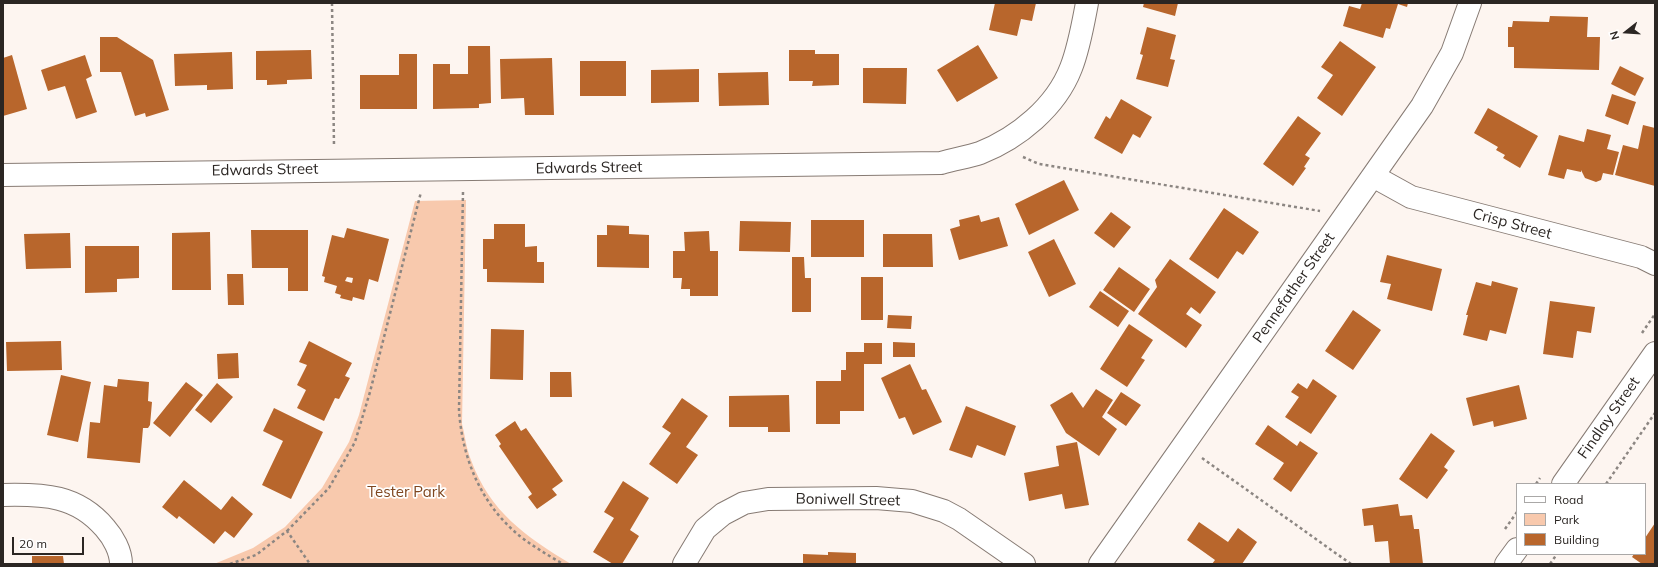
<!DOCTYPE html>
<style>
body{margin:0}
#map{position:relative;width:1658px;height:567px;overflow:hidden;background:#fdf5f0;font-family:Mulish,sans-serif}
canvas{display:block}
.frame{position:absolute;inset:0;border:4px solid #2b2623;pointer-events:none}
.legend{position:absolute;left:1516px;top:483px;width:130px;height:72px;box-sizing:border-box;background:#fff;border:1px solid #aaa8a7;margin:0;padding:5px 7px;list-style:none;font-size:12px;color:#2b2623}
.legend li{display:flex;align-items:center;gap:8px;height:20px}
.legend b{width:20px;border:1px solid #aaa8a7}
.north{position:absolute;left:1606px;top:12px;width:40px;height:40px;-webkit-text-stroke:3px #fff;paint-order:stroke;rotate:253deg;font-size:11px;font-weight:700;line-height:16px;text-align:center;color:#2b2623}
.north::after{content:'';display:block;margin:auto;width:14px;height:18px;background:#2b2623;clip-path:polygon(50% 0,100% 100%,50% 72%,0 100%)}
.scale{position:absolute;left:12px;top:537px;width:72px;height:18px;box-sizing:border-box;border:2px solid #2b2623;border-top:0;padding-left:5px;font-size:12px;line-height:14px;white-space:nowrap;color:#2b2623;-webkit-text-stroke:3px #fff;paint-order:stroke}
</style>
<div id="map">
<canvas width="1658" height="567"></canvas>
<div class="frame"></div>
<ul class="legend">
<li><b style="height:5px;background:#fff"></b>Road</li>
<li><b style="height:11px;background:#f8c9ad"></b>Park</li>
<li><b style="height:11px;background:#b8662c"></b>Building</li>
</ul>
<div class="north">N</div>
<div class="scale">20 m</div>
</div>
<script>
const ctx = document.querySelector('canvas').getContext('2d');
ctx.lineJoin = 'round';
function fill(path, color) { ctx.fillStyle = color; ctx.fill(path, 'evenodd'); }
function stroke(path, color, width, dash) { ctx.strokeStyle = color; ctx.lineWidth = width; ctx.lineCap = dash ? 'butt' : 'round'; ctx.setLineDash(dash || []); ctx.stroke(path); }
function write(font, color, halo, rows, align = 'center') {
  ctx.font = font + ' Mulish,sans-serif'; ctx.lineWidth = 3.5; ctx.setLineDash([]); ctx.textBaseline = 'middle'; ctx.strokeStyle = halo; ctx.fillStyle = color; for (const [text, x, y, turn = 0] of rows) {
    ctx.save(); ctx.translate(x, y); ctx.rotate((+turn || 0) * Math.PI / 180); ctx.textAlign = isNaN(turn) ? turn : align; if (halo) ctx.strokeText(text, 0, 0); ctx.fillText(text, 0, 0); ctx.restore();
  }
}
fill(new Path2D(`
 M466,200L462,424C465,435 466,448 471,460C490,512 525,536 571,564H214L253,548L285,527L322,488L349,442L359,415L415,201Z`), '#f8c9ad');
fill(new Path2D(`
 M995,3H1036L1032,21L1021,19L1017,36L989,30Z
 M1144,3H1178L1175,16L1143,7Z
 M1362,3H1408L1407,7L1398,4L1390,29L1386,28L1383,38L1343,26L1349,6L1360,9Z
 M1550,16L1588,17L1587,37H1600L1599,70L1514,68V47H1508V27H1512L1513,21L1549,22Z
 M1147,27L1176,35L1170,59L1175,60L1168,87L1136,79L1143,55L1140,54Z
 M100,37H117L153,60L169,110L146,117L145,113L135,116L121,72H100Z
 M1340,41L1376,67L1342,116L1317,98L1333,75L1321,67Z
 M978,45L998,78L957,102L937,70Z
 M468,46H490L491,103L479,104V108L433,109V64H450V74H468Z
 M311,50L312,79L287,80V84L267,85V80H256V51Z
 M789,50H815V54H839V85L812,86L813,81H789Z
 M232,52L233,89L207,90V85L175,86L174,54Z
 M399,54H417V109H360V75H399Z
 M12,55L27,109L3,116V58Z
 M85,55L92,76L86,79L97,112L76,119L65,86L48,91L41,70Z
 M552,58L554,115H525L524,98L501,99L500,59Z
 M580,61H626V96H580Z
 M1620,66L1644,78L1635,96L1611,84Z
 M863,68H907L906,104L863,103Z
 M699,69V102L651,103V70Z
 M768,72L769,105L719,106L718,73Z
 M1612,94L1636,102L1628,125L1605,116Z
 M1121,99L1152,117L1140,138L1133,134L1122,154L1094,138L1106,116L1110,119Z
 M1488,108L1538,136L1520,168L1503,158L1505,155L1496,150L1498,147L1474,133Z
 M1298,116L1321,133L1305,155L1310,158L1304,167L1306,168L1293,186L1263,164Z
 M1643,125L1655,128V186L1615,175L1623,145L1638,149Z
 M1587,129L1611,135L1607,149L1619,152L1613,175L1603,173L1601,180L1596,182L1585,178L1581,170V172L1567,169L1564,179L1548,175L1559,135L1584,142Z
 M1064,180L1079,210L1029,235L1015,204Z
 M1224,208L1259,232L1243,255L1237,251L1218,279L1189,259Z
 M1111,212L1131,227L1114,248L1094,233Z
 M979,215L981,222L999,217L1008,246L959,260L950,229L960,226L959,220Z
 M811,220H864V257H811Z
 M740,221L791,222L790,252L739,251Z
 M494,224H525V247L537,246V262H544V283L487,282V269H483V239H494Z
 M607,225L629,226V234L649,235V268L597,267V235H607Z
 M347,228L389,239L378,282L369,279L364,300L353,297L352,301L340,298L341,295L335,293L337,286L324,282L325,277L322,276L332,235L344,238ZM347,277L353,278L352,283L345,281Z
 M251,230H308V291H288V268H252Z
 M709,231L710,251H718V296H690V289H681L682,278H673V251H685L684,232Z
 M210,232L211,290H172V233Z
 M70,233L71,268L26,269L24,234Z
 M883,234H932L933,267H883Z
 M1054,239L1076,284L1049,297L1028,252Z
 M85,246H139V278L117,279V292L85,293Z
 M1387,255L1442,269L1432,311L1387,299L1391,284L1380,282Z
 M792,257H804L805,278H811V312H792Z
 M1170,259L1216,292L1200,314L1191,307L1186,314L1202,325L1186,348L1138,314L1157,287L1155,280Z
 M1119,267L1150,289L1134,312L1103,290Z
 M227,274H243L244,305H228Z
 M861,277H883V320H861Z
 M1492,281L1518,288L1506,334L1490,330L1487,341L1463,335L1468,315H1466L1476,282L1491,286Z
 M1100,291L1129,311L1118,327L1089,307Z
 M1550,301L1595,307L1591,333L1577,331L1573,358L1543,354Z
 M1353,310L1381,330L1353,370L1325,351Z
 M888,315L912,316L911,329L887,328Z
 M1129,324L1153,340L1141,358L1145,360L1127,387L1100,369Z
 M491,329L524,330L523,380L490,379Z
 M61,341L62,370L7,371L6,342Z
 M309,341L352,363L345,376L350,378L339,399L335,398L324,421L297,408L306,390L297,385L307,365L299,362Z
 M893,342L915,343V357H893Z
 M864,343H882V364H864V411H840V424H816V381H841V370H846V352H864Z
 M238,353L239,378L218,379L217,354Z
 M910,364L922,390L926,389L942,422L913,435L905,417L899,419L881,378Z
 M550,372H571L572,397H550Z
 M61,375L91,382L78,442L47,435Z
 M118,379L149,382L148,401L152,402L150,425L148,428H143L140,463L87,458L90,422L100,423L104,385L117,387Z
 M1313,379L1337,396L1311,434L1285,417L1299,397L1291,392L1298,383L1307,389Z
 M186,382L203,395L170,437L153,423Z
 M217,383L233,397L211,423L195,410Z
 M1519,385L1527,419L1494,427L1493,421L1473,426L1466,398Z
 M1096,389L1113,400L1102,417L1117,429L1099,456L1066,433L1050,405L1072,392L1083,408Z
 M1121,392L1141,405L1126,426L1107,413Z
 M789,395L790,432H768V427H729V396Z
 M682,398L708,416L686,447L698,455L677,484L649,464L671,433L662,427Z
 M966,406L1016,426L1005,456L977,445L972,458L949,450Z
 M274,408L323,432L291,499L262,485L283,441L263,431Z
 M515,421L521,431L526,428L563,481L552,489L557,495L537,509L528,497L532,494L499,446L501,444L495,435Z
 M1268,425L1297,446L1300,441L1318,453L1291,492L1273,479L1284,463L1255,444Z
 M1431,433L1455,451L1444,467L1448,470L1427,499L1399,479Z
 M1077,442L1089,505L1065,509L1062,494L1029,501L1024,473L1059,466L1056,446Z
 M184,480L221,510L232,496L253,514L234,538L225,531L214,544L179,516L177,519L162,507Z
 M623,481L649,498L630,530L639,536L622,564H613L593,552L614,518L604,512Z
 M1398,504L1400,516L1412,515L1414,529H1419L1423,564H1390L1388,541L1375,542L1373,525L1364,526L1362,509Z
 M1199,522L1228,542L1238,528L1257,542L1242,564H1212L1215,560L1187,540Z
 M1655,523V564H1642L1632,557L1634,554H1645V538Z
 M828,552L856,553V564H803V554L828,555Z
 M32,556H63L64,564H32Z`), '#b8662c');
const street = new Path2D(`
 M3,175C316,169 629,167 941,163C954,159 968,157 980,153C1018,138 1056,107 1071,68C1079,48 1083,24 1087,3
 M1373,176L1411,197L1641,257L1655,264
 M3,495C44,494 77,495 105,528C113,537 121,551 121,564
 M684,564L705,529L723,514L744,503L768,499L876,498L912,501L944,511L959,519L1024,564
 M1100,564L1422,106L1452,53L1470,3`);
const secondary = new Path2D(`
 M1563,484L1655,353
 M1506,564L1517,549`);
stroke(street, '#877b74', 24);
stroke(secondary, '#877b74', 24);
stroke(new Path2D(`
 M332,3L334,146
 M1023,157L1039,164L1320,211
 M463,192L459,410C462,456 479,500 515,532C529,544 546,554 563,564
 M1642,333L1655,314
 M1202,458L1351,564
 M1536,484L1540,478
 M1606,484L1655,413
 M1505,529L1517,512
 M287,531L329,488L355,442L370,392L421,192
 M230,564L256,555L287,531L310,564
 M1550,564L1557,554`), '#8c8682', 2.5, [3, 3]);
stroke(street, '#fff', 22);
stroke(secondary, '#fff', 22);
write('15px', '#2b2623', '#fff', [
 ["Edwards Street",589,168,-1],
 ["Edwards Street",265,170,-1],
 ["Crisp Street",1512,224,15],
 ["Pennefather Street",1294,288,-55],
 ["Findlay Street",1609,418,-55],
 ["Boniwell Street",848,500,1]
]);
write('15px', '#7f461f', '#fff', [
 ["Tester Park",406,492]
]);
</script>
